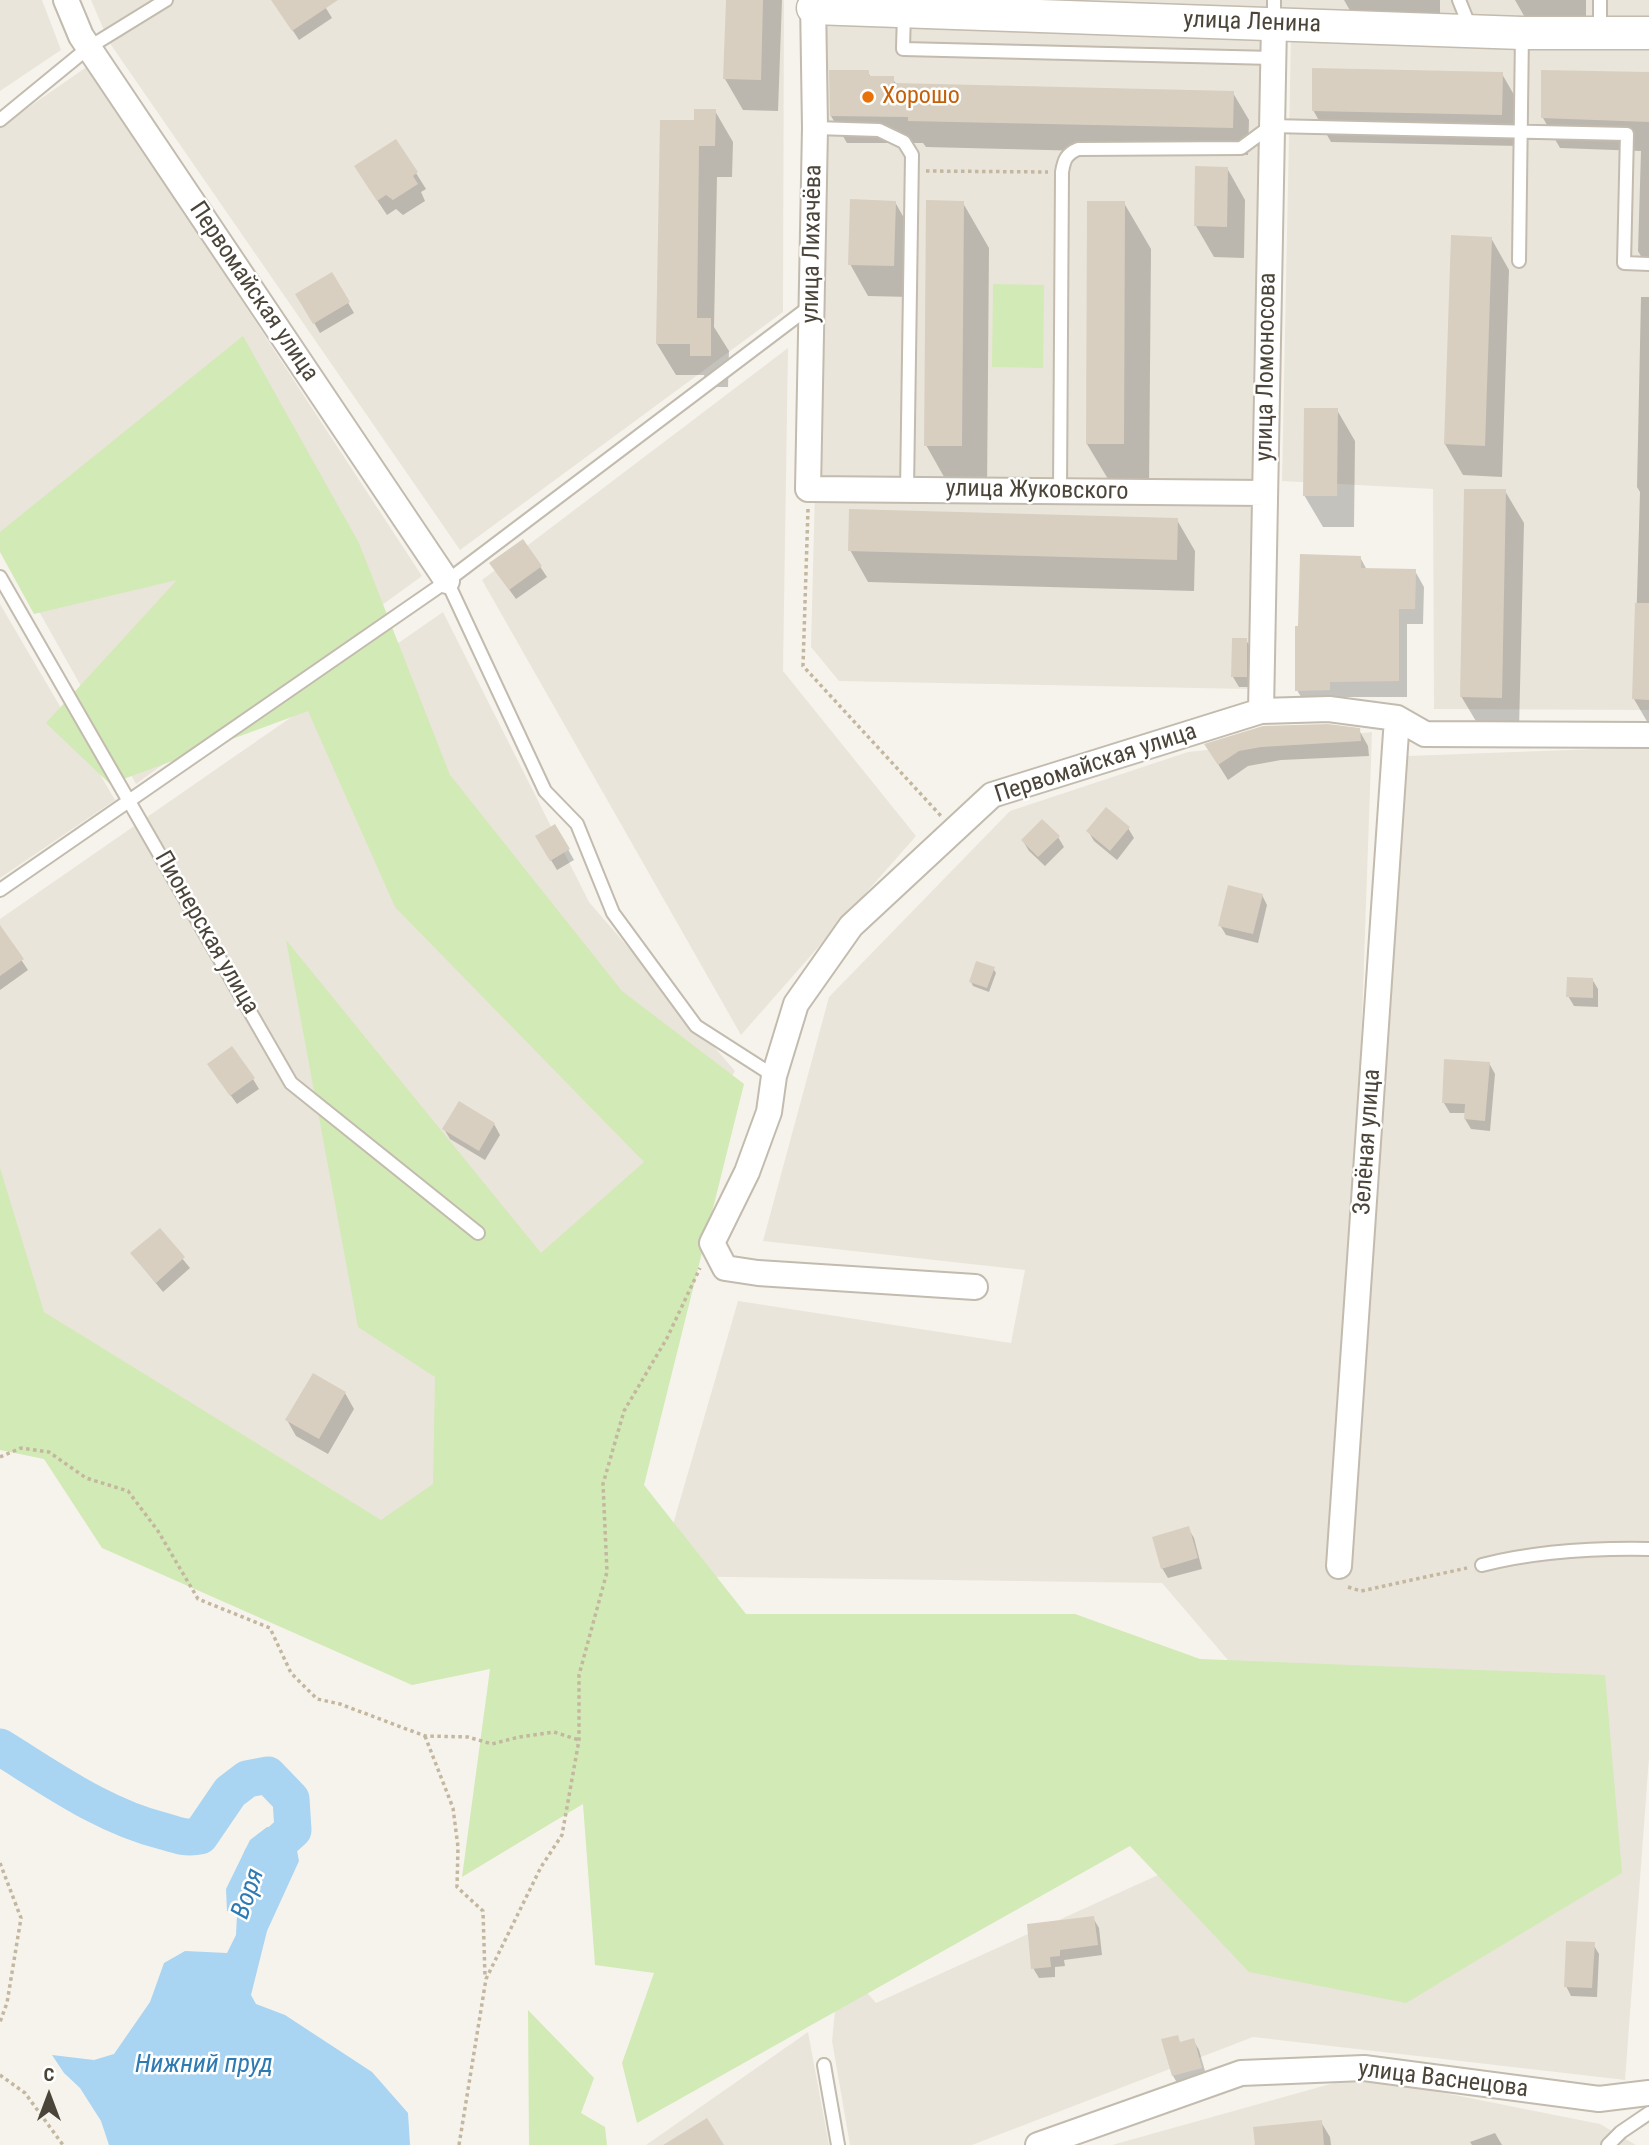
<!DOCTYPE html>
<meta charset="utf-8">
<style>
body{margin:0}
#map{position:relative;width:1649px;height:2145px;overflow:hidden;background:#f6f3ec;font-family:"Roboto Condensed",sans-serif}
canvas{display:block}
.north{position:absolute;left:14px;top:2061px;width:70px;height:70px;-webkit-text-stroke:5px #fff;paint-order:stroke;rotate:0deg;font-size:19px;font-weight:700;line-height:28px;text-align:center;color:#4b4439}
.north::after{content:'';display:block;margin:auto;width:24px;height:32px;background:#4b4439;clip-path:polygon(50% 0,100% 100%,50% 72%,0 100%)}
</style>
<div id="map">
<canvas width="1649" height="2145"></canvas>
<div class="north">С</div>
</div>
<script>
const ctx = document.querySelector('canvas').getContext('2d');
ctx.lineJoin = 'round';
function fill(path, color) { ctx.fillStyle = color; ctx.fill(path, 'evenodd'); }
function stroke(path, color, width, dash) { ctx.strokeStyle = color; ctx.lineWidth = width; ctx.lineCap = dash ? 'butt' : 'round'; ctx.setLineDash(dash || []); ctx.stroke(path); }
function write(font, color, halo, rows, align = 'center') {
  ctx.font = font + ' "Roboto Condensed",sans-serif'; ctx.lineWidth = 5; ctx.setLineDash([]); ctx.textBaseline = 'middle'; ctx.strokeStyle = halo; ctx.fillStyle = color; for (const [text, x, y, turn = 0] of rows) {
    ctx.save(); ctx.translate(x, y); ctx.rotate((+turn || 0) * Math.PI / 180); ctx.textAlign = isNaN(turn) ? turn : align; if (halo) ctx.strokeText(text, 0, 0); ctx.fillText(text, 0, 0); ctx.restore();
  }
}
fill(new Path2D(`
 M0,0H42L61,50L0,91Z
 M91,0H784L783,312L460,550L109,42Z
 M893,0H1649V17L1519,22Z
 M827,21L1261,36L1248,689L839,681L811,647Z
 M1291,37L1649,45V710L1434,709L1433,489L1282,481Z
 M88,66L422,576L136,784L0,542V127Z
 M788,348L783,671L916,836L741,1035L482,580Z
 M0,604L115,800L0,878Z
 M443,612L589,902L735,1071L438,1596L119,1362L0,1444V919Z
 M1372,732L1345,1505L1408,756L1649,747V1758L1625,2080L1253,2037L972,2145H850L832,2041L840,1961L876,2003L1341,1792L1162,1583L658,1576L738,1301L1011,1343L1025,1270L763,1241L829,997L1010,811L1188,752Z
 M808,2032L829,2145H646Z
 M1359,2076L1600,2124L1636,2145H1112Z`), '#eae5da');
fill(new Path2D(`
 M993,284L1044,285L1043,368L992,367Z
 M243,336L359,543L450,775L622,991L744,1084L644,1485L746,1614H1075L1200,1659L1605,1675L1622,1873L1406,2003L1249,1972L1130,1846L637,2123L622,2063L654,1973L595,1965L583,1804L462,1877L490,1669L412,1685L102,1548L44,1459L0,1450V1168L44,1312L381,1520L433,1484L435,1377L358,1327L286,940L541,1253L644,1162L395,907L308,711L110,784L46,723L177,580L34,614L0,552V532Z
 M528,2010L594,2078L581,2113L605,2127L607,2145H529Z`), '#d2eab5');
fill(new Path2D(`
 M267,1827L293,1830L299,1861L267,1931L251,1995L256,2004L285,2015L372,2072L408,2113L410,2145H109L101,2121L80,2088L64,2073L52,2055L94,2060L114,2054L150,2002L164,1963L185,1951L227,1953L236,1935L237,1915L227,1911L226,1889L250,1840Z`), '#a9d4f2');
fill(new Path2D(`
 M276,0H321L332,18L299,40L280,11Z
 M727,0H782L778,111L743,110L725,79Z
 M1344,0H1440V16L1352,14Z
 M1515,0H1586V30L1531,28Z
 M868,72L871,78H892L897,85L1233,93L1249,120L1248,155L926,147L923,143H847L831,116Z
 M1502,74L1520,105L1519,146L1331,142L1313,110Z
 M1649,74V270L1638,251L1641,151L1560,148L1543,118Z
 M715,111L733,142L732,177H717L714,327L729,351L728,387H710L704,375H676L657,344L695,122Z
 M396,141L426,189L421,192L425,201L403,215L396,209L387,215L365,182Z
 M1227,168L1245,200L1244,258L1214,257L1196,226Z
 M895,202L913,234L911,297L868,296L850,264Z
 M963,203L989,248L987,491H952L926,445Z
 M1124,203L1151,249L1149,489H1114L1087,444Z
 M1491,238L1509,270L1502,477L1463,475L1445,444Z
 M332,275L354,313L320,333L298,295Z
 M1641,297H1649V725L1634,699L1640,492L1637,487Z
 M1337,410L1355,441L1354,527H1323L1304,495Z
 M1505,491L1524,523L1519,729L1480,728L1461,696Z
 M1177,520L1195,551L1194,591L868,582L850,550Z
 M523,541L547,577L516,599L497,573Z
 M1360,557L1367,570L1415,571L1424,587L1423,624H1407V697H1338V705L1306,706L1297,690Z
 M1246,640L1252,650V687H1239L1233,677Z
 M1359,730L1368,746L1369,756L1281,760L1248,766L1228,780L1206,745Z
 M555,826L574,860L557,870L537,837Z
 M1128,828L1134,838L1117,860L1094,841L1088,831Z
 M1058,837L1064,847L1045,866L1029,851L1023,841Z
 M1262,895L1267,905L1258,943L1226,935L1220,925Z
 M6,937L28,970L0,990V941Z
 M993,968L996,973L989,992L973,986L971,982Z
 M1592,979L1598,989V1007L1574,1006L1568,996Z
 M1489,1063L1495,1074L1490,1131L1471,1129L1465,1119L1466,1113H1450L1444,1103Z
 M215,1074L253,1079L259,1089L237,1104Z
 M494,1124L500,1135L485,1160L450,1139L444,1129Z
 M159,1230L190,1268L163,1292L132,1254Z
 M345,1393L354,1409L328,1454L296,1436L287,1420Z
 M1188,1528L1194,1538L1202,1569L1168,1578L1162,1568Z
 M1093,1918L1099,1928L1102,1955L1064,1960L1065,1966L1055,1967V1977L1039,1978L1033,1968Z
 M1593,1944L1599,1954L1597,1997L1571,1996L1566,1986Z
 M1193,2040L1199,2050L1207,2078L1179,2086L1173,2076L1181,2044Z
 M1321,2122L1330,2137L1331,2145H1256Z
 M1495,2133L1502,2145H1472L1470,2142Z`), '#0003');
stroke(new Path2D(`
 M0,1747C52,1779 103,1816 163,1831C176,1835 186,1839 200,1836L230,1792L247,1779L268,1775L291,1799L293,1830L261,1859L259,1866`), '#a9d4f2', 37);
fill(new Path2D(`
 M271,0H338L292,31Z
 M726,0H763L761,80L723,79Z
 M1312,68L1503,72L1502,115L1312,111Z
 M829,70H869V76H894V83L1234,91L1233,128L908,121V117L830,116Z
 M1541,70L1649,72V122L1541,118Z
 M694,109H716L715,146H699L697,318H711V356H690V344H656L660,120H694Z
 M396,139L418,172L413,176L418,184L393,200L386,195L377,201L354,166Z
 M1195,166L1228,167L1227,227L1194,226Z
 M850,199L896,201L894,266L848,265Z
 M926,200L964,201L962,446H924Z
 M1087,201H1125L1124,444H1086Z
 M1451,235L1492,237L1485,446L1444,444Z
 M332,272L350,302L313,324L295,294Z
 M1304,408H1338L1337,496H1303Z
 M1464,489H1506L1502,698L1460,697Z
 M849,509L1178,518L1177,560L848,551Z
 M523,539L542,566L509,590L489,563Z
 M1300,554L1361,556V568L1416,569L1415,609H1399V681L1330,682V690L1295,691V626H1298Z
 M1635,603H1649V700L1632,699Z
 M1232,638H1247V677H1231Z
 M1328,724L1360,728L1361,741L1261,747L1239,751L1218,765L1204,744L1263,726Z
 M1106,807L1130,827L1110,851L1086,831Z
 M1042,819L1060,836L1038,857L1021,840Z
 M555,824L570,849L550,861L535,836Z
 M1228,885L1263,894L1253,934L1218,926Z
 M0,925L24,959L0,976Z
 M976,961L995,967L987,988L969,982Z
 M1567,977L1593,978V998L1566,997Z
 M232,1046L255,1078L230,1096L207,1064Z
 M1444,1059L1490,1062L1485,1121L1464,1119L1465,1104L1442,1103Z
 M459,1101L495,1123L479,1151L442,1129Z
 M160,1228L185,1257L156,1283L130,1253Z
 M313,1373L346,1392L319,1439L285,1420Z
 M1189,1526L1198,1558L1161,1569L1152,1537Z
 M1094,1916L1098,1945L1060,1950V1956L1050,1957L1051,1967L1031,1969L1027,1924Z
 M1566,1941L1595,1942L1592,1988L1564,1987Z
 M1178,2035L1180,2042L1194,2038L1202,2068L1172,2076L1161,2039Z
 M707,2118L724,2145H663Z
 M1322,2120L1324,2145H1255L1253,2127Z`), '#d8cfc1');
const service = new Path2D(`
 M1459,0L1471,30
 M1600,0V31
 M904,12L903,49L1273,58
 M1274,24V0
 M0,120L88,48L166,0
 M815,128L879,130L904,142L912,155L907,490
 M1519,261L1522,33
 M1060,491L1062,172C1064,160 1066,154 1078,149L1241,148L1271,126L1627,134L1624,263L1649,264
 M0,577L291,1083L478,1233
 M447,581L545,791L577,824L613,913L696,1026L774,1076
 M0,890L447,581L812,305
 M1482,1565C1537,1551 1593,1548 1649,1549
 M824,2065L838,2145
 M1608,2145L1621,2132L1649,2113`);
const minor = new Path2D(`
 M66,0L81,36L447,581
 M813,0L815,128L808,489L1265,493
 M1261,711L1274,24
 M975,1287L758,1273L725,1268L712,1243L747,1172L769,1112L774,1076L796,1004L851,926L992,795L1261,711L1329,709L1397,718L1425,734L1649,735
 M1339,1566L1397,718
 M1038,2145L1241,2073L1364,2068L1599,2099L1649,2093`);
const tertiary = new Path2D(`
 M813,8L1522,33H1649`);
stroke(service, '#c2bbae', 16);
stroke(minor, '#c2bbae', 28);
stroke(tertiary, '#c2bbae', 35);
stroke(new Path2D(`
 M926,171L1048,172
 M808,509L803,666L941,816
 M0,1457L21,1448L49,1452L86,1478L128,1491L158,1531L198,1599L270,1628L291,1673L317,1699L340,1704L425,1736L468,1737L492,1744L519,1737L554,1732L579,1740
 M1348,1587L1361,1591L1467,1568
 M425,1736L453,1808L458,1847L457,1887L483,1911L485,1977
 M0,1863L21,1918L7,2003L0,2022
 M0,2075L25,2093L63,2145
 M459,2145L486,1979L541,1867L562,1835L579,1740V1675L607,1572L603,1484L624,1411L667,1338L700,1268`), '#c4b79f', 3.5, [3.5, 3.5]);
stroke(service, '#fff', 12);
stroke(minor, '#fff', 24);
stroke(tertiary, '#fff', 32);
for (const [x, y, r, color] of [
 [868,97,7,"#e8710a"]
]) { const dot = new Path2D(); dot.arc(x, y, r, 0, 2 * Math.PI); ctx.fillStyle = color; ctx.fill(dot); stroke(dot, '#fff', 2.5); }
write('24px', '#4b4439', '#fff', [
 ["улица Ленина",1252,23,2],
 ["улица Лихачёва",813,244,-89],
 ["Первомайская улица",253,292,56],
 ["улица Ломоносова",1267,367,-89],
 ["улица Жуковского",1037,491,1],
 ["Первомайская улица",1096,764,-18],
 ["Пионерская улица",206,933,60],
 ["Зелёная улица",1368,1142,-86],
 ["улица Васнецова",1443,2080,7]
]);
write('24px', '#c56008', '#fff', [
 ["Хорошо",882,97]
], 'left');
write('italic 26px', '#2e7ab2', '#fff', [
 ["Воря",249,1894,-71],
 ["Нижний пруд",204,2065]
]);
</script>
